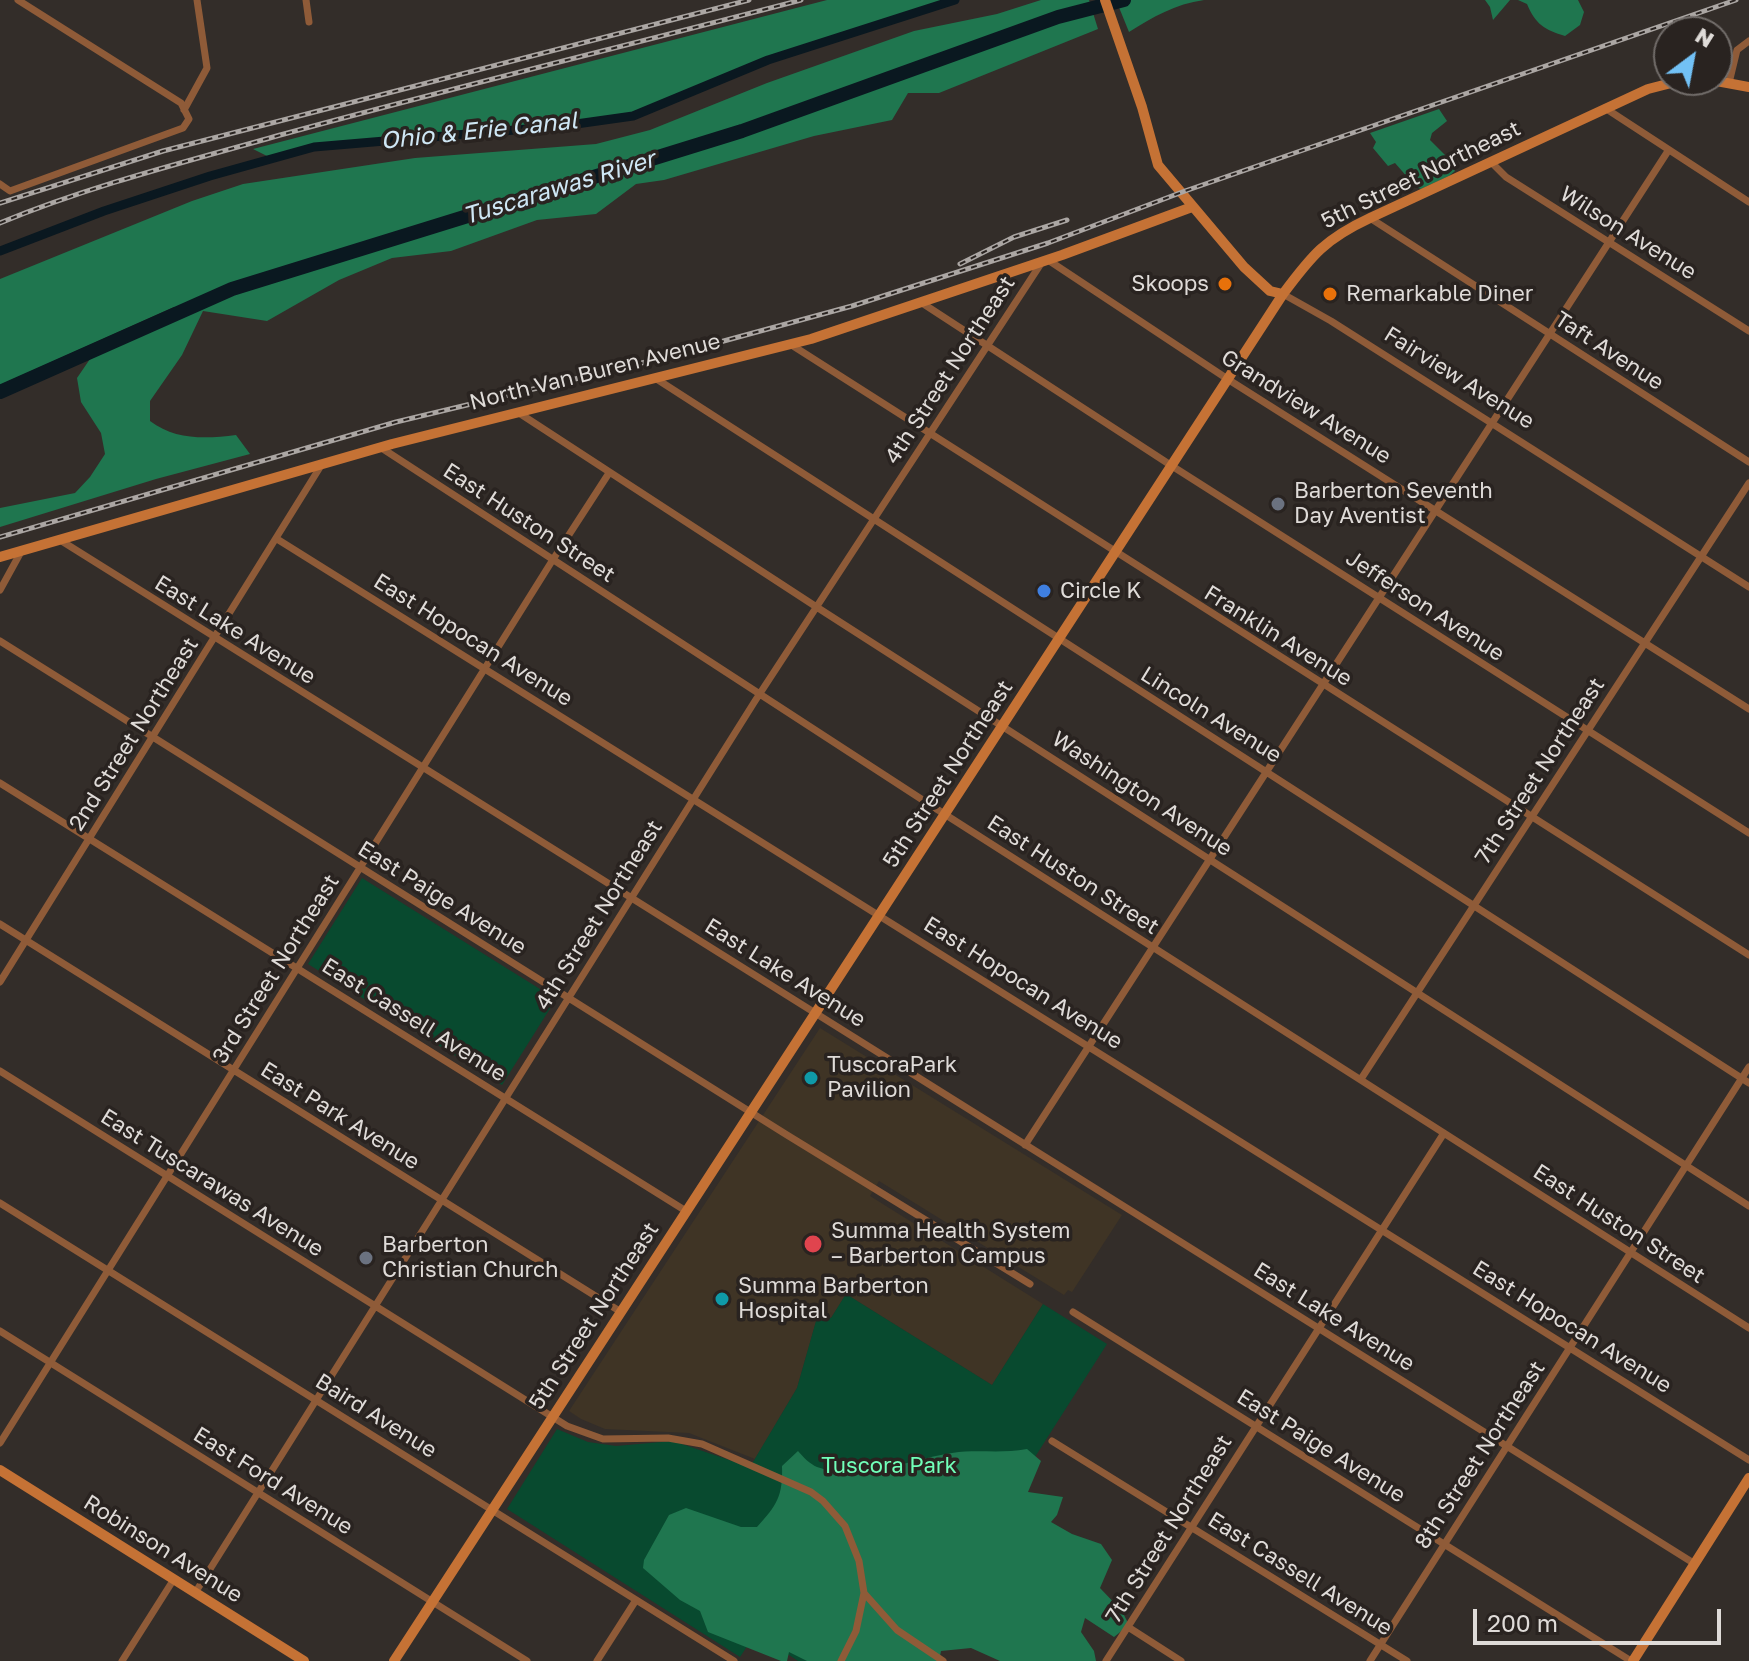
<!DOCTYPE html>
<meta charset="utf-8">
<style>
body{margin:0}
#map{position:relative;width:1749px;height:1661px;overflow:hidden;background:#332d29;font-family:"Golos Text",sans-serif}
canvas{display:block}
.north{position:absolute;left:1653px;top:16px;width:80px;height:80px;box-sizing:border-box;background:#292320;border:2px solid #726d6a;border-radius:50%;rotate:32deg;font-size:22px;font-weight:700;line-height:32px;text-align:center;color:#dfdbd8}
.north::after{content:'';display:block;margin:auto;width:28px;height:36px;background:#72c1f5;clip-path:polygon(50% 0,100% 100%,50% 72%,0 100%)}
.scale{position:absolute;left:1473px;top:1609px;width:248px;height:36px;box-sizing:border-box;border:4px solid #dfdbd8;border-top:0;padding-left:10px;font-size:24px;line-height:28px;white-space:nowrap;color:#dfdbd8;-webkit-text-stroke:6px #292320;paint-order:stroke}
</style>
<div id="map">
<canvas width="1749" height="1661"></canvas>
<div class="north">N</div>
<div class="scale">200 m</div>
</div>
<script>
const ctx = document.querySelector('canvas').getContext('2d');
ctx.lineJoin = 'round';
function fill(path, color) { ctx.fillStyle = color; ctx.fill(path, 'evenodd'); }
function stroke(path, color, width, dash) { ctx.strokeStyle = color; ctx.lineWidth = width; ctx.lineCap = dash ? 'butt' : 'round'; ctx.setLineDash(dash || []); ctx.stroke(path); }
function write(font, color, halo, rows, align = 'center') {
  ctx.font = font + ' "Golos Text",sans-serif'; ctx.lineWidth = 7; ctx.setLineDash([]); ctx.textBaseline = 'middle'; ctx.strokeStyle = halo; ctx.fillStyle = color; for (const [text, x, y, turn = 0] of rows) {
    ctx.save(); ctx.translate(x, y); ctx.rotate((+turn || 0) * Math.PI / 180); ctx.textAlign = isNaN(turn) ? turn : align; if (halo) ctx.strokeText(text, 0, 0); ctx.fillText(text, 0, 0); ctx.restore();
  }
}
fill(new Path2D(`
 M820,1028L1122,1215L1072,1292L1068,1290L1064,1295L879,1181L870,1196L1043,1304L992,1385L846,1294L831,1318L818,1315L797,1388L755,1459L689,1433L605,1429L581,1419L569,1411Z`), '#3f3425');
fill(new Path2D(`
 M362,878L556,999L502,1085L308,964Z
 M846,1294L992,1385L1043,1304L1107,1344L905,1661H798L756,1633L740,1657L507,1509L557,1429L588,1442L616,1446L673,1441L750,1467L797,1388L818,1314L831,1318Z`), '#084a2f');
fill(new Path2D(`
 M827,0H955L768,60L633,116L314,147L273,159L253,149Z
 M1041,0H1089L1098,29L939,93H908L892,120L814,136L664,180L636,184L596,214L537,220L451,251L392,258L339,280L267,321L203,311L182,355L150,401V421C175,440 205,439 236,435L250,454L156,479L0,527V508L75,493L90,477L105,454L101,433L81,402L77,378L90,359L193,310L174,307L0,385V279L192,201L243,184L415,158L596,144L650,130L767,83L914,31L997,14Z
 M1116,0H1204C1175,4 1153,17 1129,32Z
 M1485,0H1510L1493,20L1490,7Z
 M1518,0H1578L1584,12L1580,25L1565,36C1545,30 1535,24 1527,4Z
 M1439,109L1447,121L1432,133L1430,140L1446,156L1455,171L1449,176L1421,189L1416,187L1395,163L1388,166L1373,148L1376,142L1370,133Z
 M1027,1449L1041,1461L1028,1492L1063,1497L1057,1515L1051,1522L1072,1534L1101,1544L1112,1560L1100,1588L1122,1611L1129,1625L1114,1637L1085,1618L1081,1632L1094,1651L1096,1661H1000L971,1648L941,1651L939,1661H807L789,1652L787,1661H781L708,1632L700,1611L680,1600L643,1568L644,1560L669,1515L686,1508L741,1527H757C777,1505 783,1496 782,1466L798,1451C803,1457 810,1464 817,1467C861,1483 909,1459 952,1453C977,1449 1000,1454 1027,1449Z`), '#1f764f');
stroke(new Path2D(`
 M0,251L104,211L210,176L314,147L562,126L633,116L768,60L955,0`), '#0a1820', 9);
stroke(new Path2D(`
 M0,392L232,289L742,131L1058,17L1124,0`), '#0a1820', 14);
stroke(new Path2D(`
 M306,0L309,22
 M1729,83L1737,50L1749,41
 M1605,108L1749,202
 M184,110L207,68L197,0
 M1491,162L1506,177L1749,331
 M0,184L10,191L183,128L189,119L181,103L18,0
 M1370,218L1749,462
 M1048,260L1229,380L1749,709
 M1283,294L1331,321L1749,587
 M922,303L1172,466L1749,833
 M790,344L1749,955
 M655,378L1749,1083
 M519,413L815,606L1749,1206
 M380,447L935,808L1749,1328
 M277,539L1749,1460
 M60,540L1695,1564
 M0,590L22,550
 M0,641L787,1135L1030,1284
 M0,783L686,1211
 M0,924L621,1312
 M0,982L322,464
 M0,1071L567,1426L603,1439L668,1438L702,1444L811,1492L823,1501L845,1526L859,1561L864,1593L897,1630L943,1661
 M1361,1079L1749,483
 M1025,1145L1668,151
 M0,1203L734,1661
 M1073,1312L1631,1661
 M0,1331L527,1661
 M1052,1441L1407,1661
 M0,1443L552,561L609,473
 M195,1593L755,701L1042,262
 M1128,1627L1181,1661
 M122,1661L174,1579
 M597,1661L636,1600
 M841,1661L856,1631L864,1593
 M1106,1661L1444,1133
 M1370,1661L1749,1067`), '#8f5b38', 7);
stroke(new Path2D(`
 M1105,0L1142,107L1158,165L1244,267L1270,291L1283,294
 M1711,80L1749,87
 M0,557L392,444L811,339L1062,255L1192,207
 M0,1470L304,1661
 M394,1661L1283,294C1312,255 1325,239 1370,218L1648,89L1683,80
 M1633,1661L1749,1478`), '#c57235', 10);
const rail = new Path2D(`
 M0,203L163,151L749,0
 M0,223C92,185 189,161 284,134C456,87 629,45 801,0
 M960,264L1014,237L1067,220
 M0,537L396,422L654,360L852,306L1048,243L1185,191L1736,0`);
stroke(rail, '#aba6a3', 5);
stroke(rail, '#292320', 2, [6]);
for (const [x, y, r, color] of [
 [1225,284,8,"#e8710a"],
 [1330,294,8,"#e8710a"],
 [1278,504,8,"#6b7280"],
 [1044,591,8,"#3f7fe0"],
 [811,1078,8,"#0f9aa8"],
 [813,1244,10,"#e0444e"],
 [366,1258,8,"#6b7280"],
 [722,1299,8,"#0f9aa8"]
]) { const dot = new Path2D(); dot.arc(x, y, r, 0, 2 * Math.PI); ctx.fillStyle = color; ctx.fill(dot); stroke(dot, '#292320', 3); }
write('22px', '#dfdbd8', '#292320', [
 ["5th Street Northeast",1421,175,-26],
 ["Wilson Avenue",1628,233,32],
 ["Taft Avenue",1609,351,33],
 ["4th Street Northeast",950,370,-57],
 ["North Van Buren Avenue",595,372,-14],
 ["Fairview Avenue",1459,378,32],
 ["Grandview Avenue",1306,407,32],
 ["East Huston Street",529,523,33],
 ["Jefferson Avenue",1425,606,33],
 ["East Lake Avenue",235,630,32],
 ["Franklin Avenue",1278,636,32],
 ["East Hopocan Avenue",473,640,32],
 ["Lincoln Avenue",1211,715,32],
 ["2nd Street Northeast",134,734,-58],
 ["7th Street Northeast",1540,771,-57],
 ["5th Street Northeast",948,774,-57],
 ["Washington Avenue",1142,794,33],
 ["East Huston Street",1073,875,33],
 ["East Paige Avenue",442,898,32],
 ["4th Street Northeast",599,915,-58],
 ["3rd Street Northeast",276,969,-58],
 ["East Lake Avenue",785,973,32],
 ["East Hopocan Avenue",1023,983,32],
 ["East Cassell Avenue",414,1020,32],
 ["East Park Avenue",340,1116,32],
 ["East Tuscarawas Avenue",212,1183,32],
 ["East Huston Street",1619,1224,33],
 ["5th Street Northeast",594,1316,-57],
 ["East Lake Avenue",1334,1317,32],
 ["East Hopocan Avenue",1572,1327,32],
 ["Baird Avenue",376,1416,32],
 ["East Paige Avenue",1321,1446,32],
 ["8th Street Northeast",1480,1455,-57],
 ["East Ford Avenue",273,1481,32],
 ["7th Street Northeast",1169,1529,-58],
 ["Robinson Avenue",163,1549,32],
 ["East Cassell Avenue",1300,1574,32]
]);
write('22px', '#dfdbd8', '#292320', [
 ["Skoops",1209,284,"right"],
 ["Remarkable Diner",1346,294],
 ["Barberton Seventh",1294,491],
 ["Day Aventist",1294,516],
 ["Circle K",1060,591],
 ["TuscoraPark",827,1065],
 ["Pavilion",827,1090],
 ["Summa Health System",831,1231],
 ["– Barberton Campus",831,1256],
 ["Barberton",382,1245],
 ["Christian Church",382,1270],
 ["Summa Barberton",738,1286],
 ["Hospital",738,1311]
], 'left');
write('22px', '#71ffb9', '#292320', [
 ["Tuscora Park",889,1466]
]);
write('italic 24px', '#cfe7f5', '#292320', [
 ["Ohio & Erie Canal",479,131,-6],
 ["Tuscarawas River",559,188,-17]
]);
</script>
